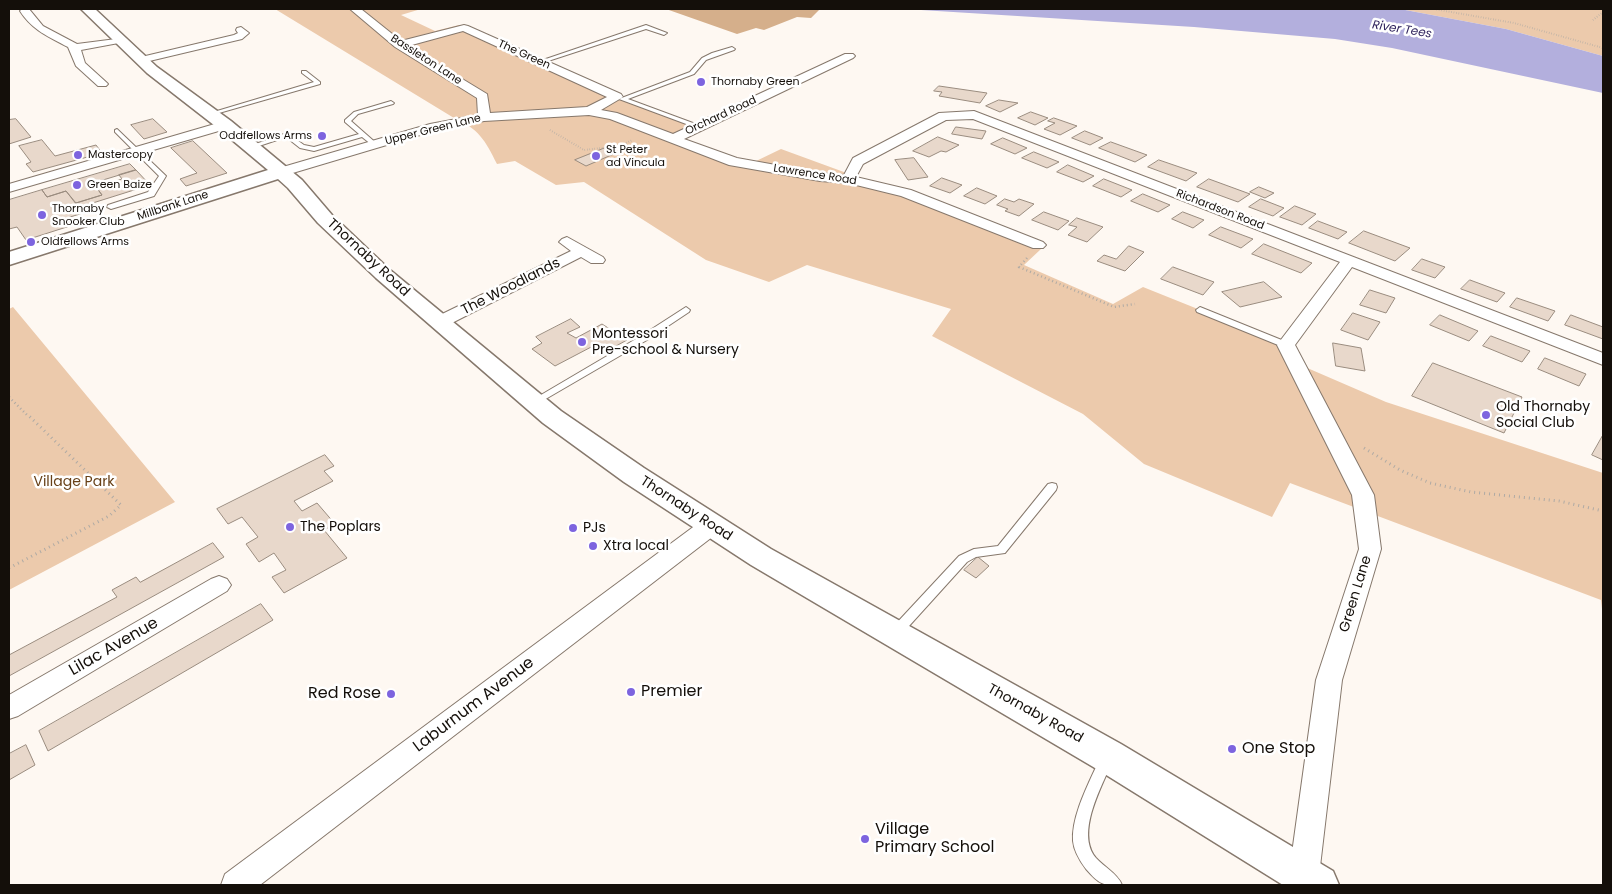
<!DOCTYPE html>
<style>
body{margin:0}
#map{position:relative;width:1612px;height:894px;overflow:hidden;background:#fef8f2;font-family:Poppins,sans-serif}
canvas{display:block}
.frame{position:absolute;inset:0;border:10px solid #140f0a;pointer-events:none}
</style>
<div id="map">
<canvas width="1612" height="894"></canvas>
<div class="frame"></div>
</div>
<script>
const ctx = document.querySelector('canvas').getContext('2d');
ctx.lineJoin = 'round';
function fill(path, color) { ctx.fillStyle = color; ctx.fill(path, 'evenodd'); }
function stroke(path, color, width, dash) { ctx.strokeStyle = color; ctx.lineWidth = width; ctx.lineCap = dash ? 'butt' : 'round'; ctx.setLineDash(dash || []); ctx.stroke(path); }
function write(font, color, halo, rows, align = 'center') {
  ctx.font = font + ' Poppins,sans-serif'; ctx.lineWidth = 5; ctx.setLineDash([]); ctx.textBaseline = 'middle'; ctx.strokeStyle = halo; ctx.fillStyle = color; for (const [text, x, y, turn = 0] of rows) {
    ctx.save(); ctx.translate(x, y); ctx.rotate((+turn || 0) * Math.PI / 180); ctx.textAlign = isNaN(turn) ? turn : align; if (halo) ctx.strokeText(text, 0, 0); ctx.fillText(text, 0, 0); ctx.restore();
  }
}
fill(new Path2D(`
 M275,9H421L401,15L435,31L459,25L619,96L702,126L679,138L739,161L752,163L781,149L904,194L1041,249L1024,265L1113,304L1143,287L1295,348L1305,367L1386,402L1603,473V618L1601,600L1290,483L1272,517L1144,464L1083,414L932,336L951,309L807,265L769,282L706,260L584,182L556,185L515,161L497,164C485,140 479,129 454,118Z
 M1400,9H1603V56L1506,29Z
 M13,307L175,502L9,590V309Z`), '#eccaac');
fill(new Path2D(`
 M666,9H820L811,18L797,17L764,30L756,28L737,34Z`), '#d5af8b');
fill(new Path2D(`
 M905,9H1400L1506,29L1603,56V93L1392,48L1335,39L1194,27Z`), '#b3afdd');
const building = new Path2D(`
 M939,86L987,93L980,103L939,96L942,92L934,91Z
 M999,100L1018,103L1000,112L986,106Z
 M1031,112L1048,118L1035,125L1018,118Z
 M1054,118L1077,126L1060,135L1044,129L1055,123L1048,121Z
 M16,119L31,137L9,144V120Z
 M153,119L167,132L144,139L131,125Z
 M956,127L986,131L982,139L952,134Z
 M1085,131L1103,138L1090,145L1072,138Z
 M938,137L959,145L946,152L941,151L929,157L913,151Z
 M1003,138L1027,148L1015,154L991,144Z
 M42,140L55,156L96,145L102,153L33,172L26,164L31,162L19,146Z
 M193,141L227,173L186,186L180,179L197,173L171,148Z
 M1111,142L1147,155L1135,162L1099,148Z
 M605,148L616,153L586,166L575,160Z
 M1034,152L1059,162L1047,168L1022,158Z
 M914,158L928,177L908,180L895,160Z
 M1159,160L1197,173L1186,181L1148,167Z
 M130,164L136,170L93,183L102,195L76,203L66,191L47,197L42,190Z
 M1068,165L1094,176L1083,182L1057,172Z
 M136,170L150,185L80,207L76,203L102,195L96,187L122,179L119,175Z
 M942,178L962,185L950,193L930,186Z
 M1104,179L1132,190L1121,197L1093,186Z
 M1209,179L1250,194L1238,202L1197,187Z
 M1259,187L1274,193L1265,198L1250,192Z
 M977,188L997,196L985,204L964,196Z
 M42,190L47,197L66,191L83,213L67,218L73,225L26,240L17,227L9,229V200Z
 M1143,194L1170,205L1158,212L1131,201Z
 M1005,199L1014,202L1019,199L1034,204L1019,216L1005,211L1008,209L997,205Z
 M1261,199L1284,208L1273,216L1249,207Z
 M1295,206L1316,214L1302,225L1280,217Z
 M1044,212L1069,221L1058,230L1032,220Z
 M1183,212L1204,220L1193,228L1172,219Z
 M1077,218L1103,227L1087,242L1068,235L1077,227L1069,225Z
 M1318,221L1347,232L1338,239L1309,228Z
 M1221,227L1253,239L1241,248L1209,235Z
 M1364,231L1410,248L1395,261L1349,243Z
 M1264,244L1312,263L1301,273L1252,254Z
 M1129,246L1144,252L1125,271L1097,261L1104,255L1116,259Z
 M1422,259L1445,267L1435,278L1412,270Z
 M1173,267L1214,282L1203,295L1161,279Z
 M1470,280L1505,293L1497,302L1461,289Z
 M1264,282L1282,297L1240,307L1222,292Z
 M1370,290L1395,298L1386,313L1360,305Z
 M1517,298L1555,311L1548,321L1510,307Z
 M1353,313L1380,322L1368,340L1341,330Z
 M1440,315L1478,331L1469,341L1430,325Z
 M1571,315L1603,327V339L1565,325Z
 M571,319L580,327L567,333L576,338L602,324L627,340L605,352L595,345L555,366L532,349L542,343L536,337Z
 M1491,336L1530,351L1522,362L1483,346Z
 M1333,343L1361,348L1365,371L1336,366Z
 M1545,358L1586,374L1579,386L1538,369Z
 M1433,363L1522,397L1504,433L1412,396Z
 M1603,435V460L1592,455Z
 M325,455L334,466L324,471L333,481L294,501L302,511L317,503L335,524L324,530L347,558L284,593L272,577L286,570L274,553L259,562L246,544L258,537L242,517L228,524L217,509Z
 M213,543L224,557L9,676V655L117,597L112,590L136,577L140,582Z
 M978,557L989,566L976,578L964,570Z
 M261,604L273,620L48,751L39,731Z
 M26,745L35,765L9,780V754Z`);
fill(building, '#e8d8cb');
stroke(building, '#9a8c7f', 1);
const service = new Path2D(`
 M646,25L667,33L664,35L646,29L542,63L537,62Z
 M732,47L735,49L734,50L706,60L694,74L628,99L701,126V128H697L619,99L690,72L702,58L712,53Z
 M302,71H306L320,82V84L212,115L207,114L314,82L302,73Z
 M391,101L394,103L393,104L358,114L351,121L376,143V145H372L362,137L314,151L300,148L286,137L250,149L247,147L287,133L304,145L314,147L359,134L345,122V120L354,112Z
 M117,129L166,176L154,196L111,209L107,207L108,205L148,192L159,176L115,132V130Z
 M686,307L690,310L689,312L647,340L537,404L534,405L529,402L641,336Z
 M1200,307L1289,343L1290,345L1289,347H1283L1197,312L1196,310Z
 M1052,483L1056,484L1057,487L1056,490L1005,553L976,557L967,562L900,636L896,637L892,636L890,632L892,628L959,556L974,549L998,546L1048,484Z
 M1106,754L1111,756L1113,760C1102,786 1075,833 1096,858C1104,867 1118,874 1122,885C1102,885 1100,885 1086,869C1080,861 1074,851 1073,841C1071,815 1091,779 1101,756Z`);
const minor = new Path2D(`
 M22,9H29L43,26L77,44L124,38L125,40L124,42L81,50L85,63L106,82L108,84L106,86H98L76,66L68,47C49,37 32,30 20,11Z
 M350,9H361L401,41L464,25L468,26L621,94L623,97L601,110L617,113L673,134L845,54H853L855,56L853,58L684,139L737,158L820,173L844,175L853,158L939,113L974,111L1603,353V365L1352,267L1295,345L1374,495L1381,549L1342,680L1319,875L1315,885H1293L1289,875L1316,680L1359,549L1352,495L1277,345L1340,262L973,119L946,120L863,164L856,177L911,190L1043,242L1046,245L1043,248H1033L901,196L848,183L820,181L729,165L610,119L589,115L484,121L437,130L286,175H276L274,172L276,169L430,124L478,115L477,98L395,47ZM463,31L607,97L587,107L490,113L487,94L408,46Z
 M241,27L249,33L242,39L141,63L135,60L137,58L234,35L238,33L236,30L237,28Z
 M225,121L229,122L231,125L229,128L9,192V184Z
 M567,237L603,257L605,260L603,263H591L581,257L446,326L440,327L434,326L431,322L434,318L571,251L559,242L562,239Z
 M712,517L720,519L723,525L720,531L260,885H221L225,874L704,519Z
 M219,576L227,579L231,585L227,591L18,716L9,719V695L211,579Z`);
const tertiary = new Path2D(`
 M81,9H95L157,67L231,121L302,180L332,215L390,270L561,411L644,468L771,549L1121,744L1333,871L1339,885H1283L1095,768L751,565L624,482L543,423L376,278L318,223L288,188L278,179L9,265V252L268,170L219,129L147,73Z`);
stroke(service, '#86786c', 2);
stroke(minor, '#86786c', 2);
stroke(tertiary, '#86786c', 3);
stroke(new Path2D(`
 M1434,9L1514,23L1603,48
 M1593,20L1603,12
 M550,130L584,150L619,146L633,140`), '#afaaa4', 2, [0.5, 2]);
stroke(new Path2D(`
 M1027,258L1019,267L1114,307L1135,304
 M9,397L28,416`), '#afaaa4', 2.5, [1, 3]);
stroke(new Path2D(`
 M1364,448L1400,470L1430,483L1471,492L1559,501L1603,511
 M9,568L109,516L121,505L27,414`), '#afaaa4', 3, [1, 4]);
fill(service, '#fff');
fill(minor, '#fff');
fill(tertiary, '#fff');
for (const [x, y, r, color] of [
 [701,82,5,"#7d64df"],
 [322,136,5,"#7d64df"],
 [78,155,5,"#7d64df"],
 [596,156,5,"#7d64df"],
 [77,185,5,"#7d64df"],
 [42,215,5,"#7d64df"],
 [31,242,5,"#7d64df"],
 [582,342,5,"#7d64df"],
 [1486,415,5,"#7d64df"],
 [290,527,5,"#7d64df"],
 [573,528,5,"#7d64df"],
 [593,546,5,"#7d64df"],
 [631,692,5,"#7d64df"],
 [391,694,5,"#7d64df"],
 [1232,749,5,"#7d64df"],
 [865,839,5,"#7d64df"]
]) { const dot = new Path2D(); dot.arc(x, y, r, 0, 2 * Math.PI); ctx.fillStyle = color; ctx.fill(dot); stroke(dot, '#fff', 2); }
write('11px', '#140f0a', '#fff', [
 ["The Green",524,55,24],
 ["Bassleton Lane",426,60,33],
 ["Orchard Road",721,116,-25],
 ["Upper Green Lane",433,130,-14],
 ["Lawrence Road",815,175,9],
 ["Millbank Lane",173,206,-18],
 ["Richardson Road",1220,210,21]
]);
write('11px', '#140f0a', '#fff', [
 ["Thornaby Green",711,82],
 ["Oddfellows Arms",312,136,"right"],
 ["St Peter",606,150],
 ["ad Vincula",606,163],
 ["Mastercopy",88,155],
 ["Green Baize",87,185],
 ["Thornaby",52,209],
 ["Snooker Club",52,222],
 ["Oldfellows Arms",41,242]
], 'left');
write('italic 12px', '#30245d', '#fff', [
 ["River Tees",1402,30,9]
]);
write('14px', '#140f0a', '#fff', [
 ["Thornaby Road",368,258,43],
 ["The Woodlands",511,287,-27],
 ["Thornaby Road",686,509,33],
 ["Green Lane",1356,594,-73],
 ["Thornaby Road",1035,714,29]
]);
write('14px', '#140f0a', '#fff', [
 ["Montessori",592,334],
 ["Pre-school & Nursery",592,350],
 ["Old Thornaby",1496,407],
 ["Social Club",1496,423],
 ["The Poplars",300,527],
 ["PJs",583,528],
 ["Xtra local",603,546]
], 'left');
write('14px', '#684118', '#fff', [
 ["Village Park",74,482]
]);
write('16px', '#140f0a', '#fff', [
 ["Lilac Avenue",114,647,-30],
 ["Laburnum Avenue",474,705,-37]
]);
write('16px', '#140f0a', '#fff', [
 ["Premier",641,692],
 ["Red Rose",381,694,"right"],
 ["One Stop",1242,749],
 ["Village",875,830],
 ["Primary School",875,848]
], 'left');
</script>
